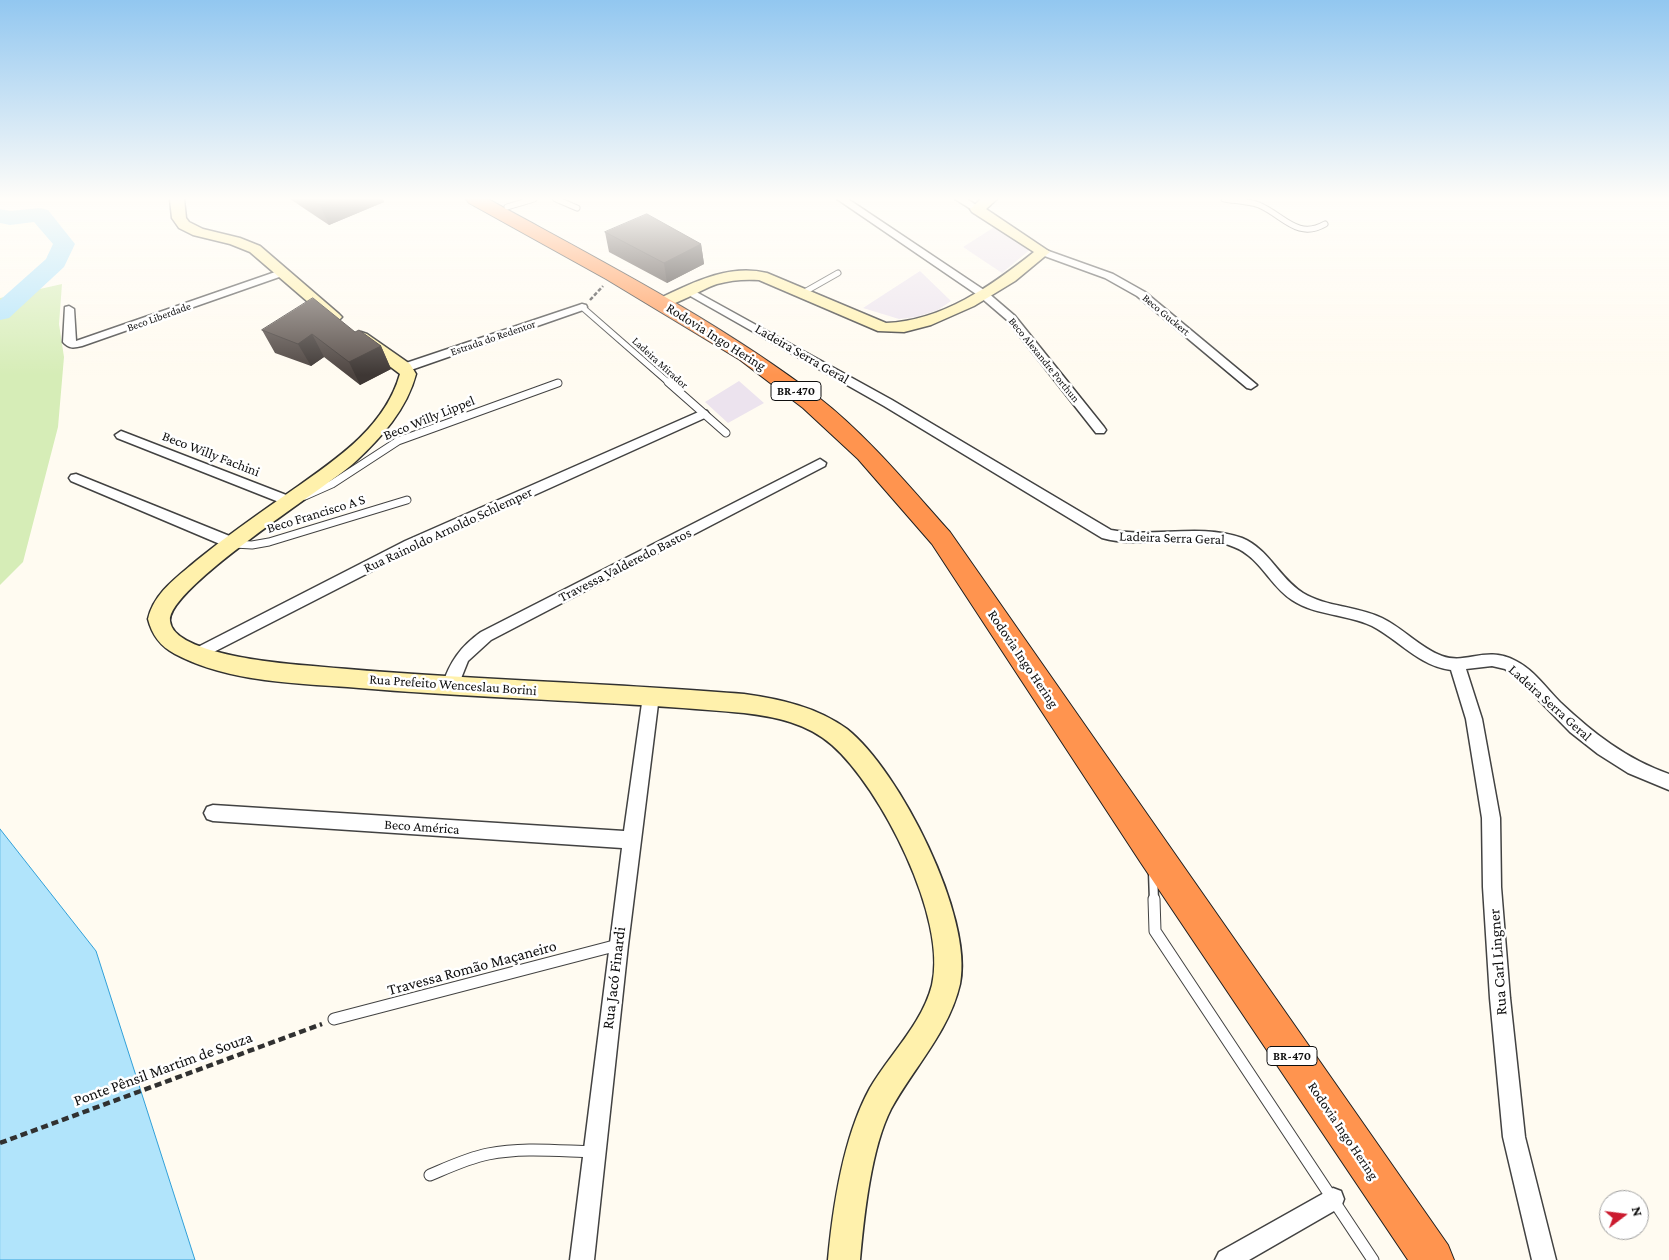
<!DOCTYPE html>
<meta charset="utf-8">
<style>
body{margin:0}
#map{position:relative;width:1669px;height:1260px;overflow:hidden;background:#fffbf1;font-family:"Crimson Pro",serif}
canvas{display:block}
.north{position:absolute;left:1599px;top:1190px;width:50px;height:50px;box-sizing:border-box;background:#fff;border:1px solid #9f9f9f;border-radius:50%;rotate:75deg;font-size:14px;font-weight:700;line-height:20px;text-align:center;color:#0f0f0f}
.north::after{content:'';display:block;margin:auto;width:18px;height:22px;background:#cb1b2f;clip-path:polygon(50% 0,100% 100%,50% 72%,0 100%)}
</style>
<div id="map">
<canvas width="1669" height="1260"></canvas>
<div class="north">N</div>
</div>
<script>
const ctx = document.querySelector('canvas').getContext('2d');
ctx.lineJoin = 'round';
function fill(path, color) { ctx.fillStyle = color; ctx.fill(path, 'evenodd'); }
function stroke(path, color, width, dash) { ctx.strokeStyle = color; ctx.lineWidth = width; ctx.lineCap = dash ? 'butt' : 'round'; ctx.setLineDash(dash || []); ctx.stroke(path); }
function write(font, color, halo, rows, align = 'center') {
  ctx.font = font + ' "Crimson Pro",serif'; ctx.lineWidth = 5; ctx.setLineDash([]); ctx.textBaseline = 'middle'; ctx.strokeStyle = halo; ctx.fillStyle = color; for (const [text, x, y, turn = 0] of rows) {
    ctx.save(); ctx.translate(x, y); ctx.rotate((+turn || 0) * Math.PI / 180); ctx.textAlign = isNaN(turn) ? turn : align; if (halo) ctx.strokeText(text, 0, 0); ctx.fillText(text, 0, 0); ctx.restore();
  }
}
fill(new Path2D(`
 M996,226L1032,248L1002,273L963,247Z
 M920,271L951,301L938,310L916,317L899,319L863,308Z
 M739,381L764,403L728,423L705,402Z`), '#ece3ee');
fill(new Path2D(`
 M62,284L59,324L64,357L58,427L23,562L0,585V298Z`), '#d6edb7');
const water = new Path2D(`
 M0,829L96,951L195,1260H0Z`);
fill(water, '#b1e4fb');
stroke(water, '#32a0d8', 1);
fill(new Path2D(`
 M40,208L48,210L75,244L64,267L9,318L0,320V300L46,259L53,244L34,222L10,225L0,223V209L10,211Z`), '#b1e4fb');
const laneFar3 = new Path2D(`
 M556,199L577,208
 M1224,199C1235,201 1248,201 1259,205C1283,215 1297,240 1325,224
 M507,207L534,199
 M801,294L838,273
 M582,307L669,383`);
const laneFar2 = new Path2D(`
 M668,382L726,433
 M305,496L332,484L398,441L558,383
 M234,544L252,545L269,542L407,500`);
const laneFar1 = new Path2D(`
 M1153,872L1154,901`);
const lane = new Path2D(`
 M1154,899L1155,931L1373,1260
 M334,1019L618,945
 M430,1175C449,1167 468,1158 488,1154C523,1147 558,1151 593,1152`);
const street = new Path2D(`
 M837,199H848L987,292L1015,316L1104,427L1106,430L1104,433H1096L1007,320L979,296Z
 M955,199H967L982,209L977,212L974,211Z
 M1043,249L1113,274L1145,292L1257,385L1251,389L1247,388L1137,296L1105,278L1039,254L1038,252Z
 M281,270L286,273L285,275L82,346C74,348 69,349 63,342L65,307L69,306L74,309L76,341Z
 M689,288L892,400L1111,530C1154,538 1199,523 1242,538C1269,549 1279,578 1303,593C1326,607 1357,606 1382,618C1403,628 1420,648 1442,656C1467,665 1485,645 1516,661C1534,670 1546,688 1560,702C1593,733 1626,759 1669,774V790L1628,773L1598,754L1570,732L1520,681L1505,669L1492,666L1466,669L1482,719L1500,818L1501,887L1510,998L1525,1137L1556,1260H1532L1503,1137L1490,998L1483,887L1482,818L1466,719L1451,670C1419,666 1399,640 1372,626C1347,614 1316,616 1292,600C1270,586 1260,557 1234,547C1193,530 1145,550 1102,538L884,406L685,293L684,291Z
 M582,304L586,305L587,307L586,309L408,371H400L398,368L400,365Z
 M703,410L707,411L709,414L707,417L415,549L202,658L197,660L192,658L189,654L192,650L405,541Z
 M121,431L294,498L296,501L294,504H284L117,438L115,435Z
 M820,459L826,463L825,466L491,640L468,661L456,691L450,692L444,691L442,686C450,662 460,647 481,632Z
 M76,474L237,539L239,543L237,547H227L71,481L69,478L71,475Z
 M651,689L657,691L659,696L628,945L594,1260H570L622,848L213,821L207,819L204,813L207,807L213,805L624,831L643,696L645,691Z
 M1333,1188L1341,1191L1344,1199L1341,1207L1249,1260H1215L1219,1252Z`);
const secondary = new Path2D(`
 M170,199H184L186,218L189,222L203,229L240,238L260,246L339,314L342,317L339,320H329L250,252L230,244L193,235L179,228L172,218Z
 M981,199H997L986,209L1050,252L1015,281L974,306L931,325L904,332L878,331L759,280C745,279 731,280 717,284C701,289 670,310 656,306L653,303L656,300C690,284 728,263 767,273L886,323C942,321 991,286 1034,252L972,212L970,209Z
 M361,332L367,334L410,364L416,374C407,409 381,438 355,462C326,488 167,588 170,621C173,655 286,664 313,666C457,680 601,682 744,694C780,699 817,707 847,729C899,770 974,917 960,984C949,1032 914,1067 891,1109C871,1148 864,1216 860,1260H828C833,1206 843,1137 870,1088C890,1054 922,1024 932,985C948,919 881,788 832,745C807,723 776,717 744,713C616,701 488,699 359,688C299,683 229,683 175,654C160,646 152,635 148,619C154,593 176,578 196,561C224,538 254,517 284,496C329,464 384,431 400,374L355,340L353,337L355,334Z`);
const highway = new Path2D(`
 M466,199H488C599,260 717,320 818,397C868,436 908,485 950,532L1448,1245L1454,1260H1408L1141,863L932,544L858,459L803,408L740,360L606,279L469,203Z`);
stroke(laneFar3, '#424242', 7);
stroke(laneFar2, '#424242', 9);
stroke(laneFar1, '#424242', 11);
stroke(lane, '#424242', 13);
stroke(street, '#424242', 3);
stroke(secondary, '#313131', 3);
stroke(highway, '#202020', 2);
stroke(new Path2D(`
 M590,300L603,286`), '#313131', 2.5, [4, 2]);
stroke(new Path2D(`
 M0,1143L322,1024`), '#313131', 4.5, [7, 4]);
stroke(laneFar3, '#fff', 5);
stroke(laneFar2, '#fff', 7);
stroke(laneFar1, '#fff', 8);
stroke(lane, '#fff', 11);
fill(street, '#fff');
fill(secondary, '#fff1ac');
fill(highway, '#ff944f');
fill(new Path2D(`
 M290,199H383L384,202L329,225Z
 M605,232L701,244L704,264L667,283L609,252Z
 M262,330L355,332L381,346L391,369L360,385L324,357L311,366L275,353Z`), '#4d4440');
fill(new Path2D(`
 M335,199H383L384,202L329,225L320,205Z
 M701,244L704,264L667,283L664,263Z
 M312,334L324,357L311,366L298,344Z
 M381,346L391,369L360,385L349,362Z`), '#3e3734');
const building = new Path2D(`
 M311,199H335L320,205Z
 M647,214L701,244L664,263L605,232Z
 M313,298L355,332L359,330L381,346L349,362L312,334L298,344L262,330Z`);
fill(building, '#594f4a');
stroke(building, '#3e3734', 1);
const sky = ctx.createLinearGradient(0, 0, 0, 375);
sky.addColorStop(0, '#92c7f0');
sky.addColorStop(0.53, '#fffdf9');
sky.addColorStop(1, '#fffdf900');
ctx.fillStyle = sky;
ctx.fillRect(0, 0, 1669, 375);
write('11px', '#0f0f0f', '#fff', [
 ["Beco Guckert",1166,315,40],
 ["Beco Liberdade",159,317,-20],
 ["Estrada do Redentor",493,338,-19],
 ["Beco Alexandre Porthun",1044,360,51],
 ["Ladeira Mirador",660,363,42]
]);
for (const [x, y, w] of [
 [796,391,50],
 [1292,1056,50]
]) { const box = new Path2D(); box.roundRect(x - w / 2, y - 9.5, w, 19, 4); ctx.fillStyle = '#fff'; ctx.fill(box); stroke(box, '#0f0f0f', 1); }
write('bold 12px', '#0f0f0f', null, [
 ["BR-470",796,391],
 ["BR-470",1292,1056]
]);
write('14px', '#0f0f0f', '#fff', [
 ["Rodovia Ingo Hering",716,337,32],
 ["Ladeira Serra Geral",802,354,30],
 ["Beco Willy Lippel",429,418,-22],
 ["Beco Willy Fachini",211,454,21],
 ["Beco Francisco A S",316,514,-17],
 ["Rua Rainoldo Arnoldo Schlemper",448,530,-25],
 ["Ladeira Serra Geral",1172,538,2],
 ["Travessa Valderedo Bastos",625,565,-27],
 ["Rodovia Ingo Hering",1023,659,56],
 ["Rua Prefeito Wenceslau Borini",453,685,4],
 ["Ladeira Serra Geral",1550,703,42],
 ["Beco América",422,827,4],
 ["Rodovia Ingo Hering",1343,1131,56]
]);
write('16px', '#0f0f0f', '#fff', [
 ["Rua Carl Lingner",1498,962,-94],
 ["Travessa Romão Maçaneiro",472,968,-15],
 ["Rua Jacó Finardi",614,978,-83],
 ["Ponte Pênsil Martim de Souza",163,1069,-20]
]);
</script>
